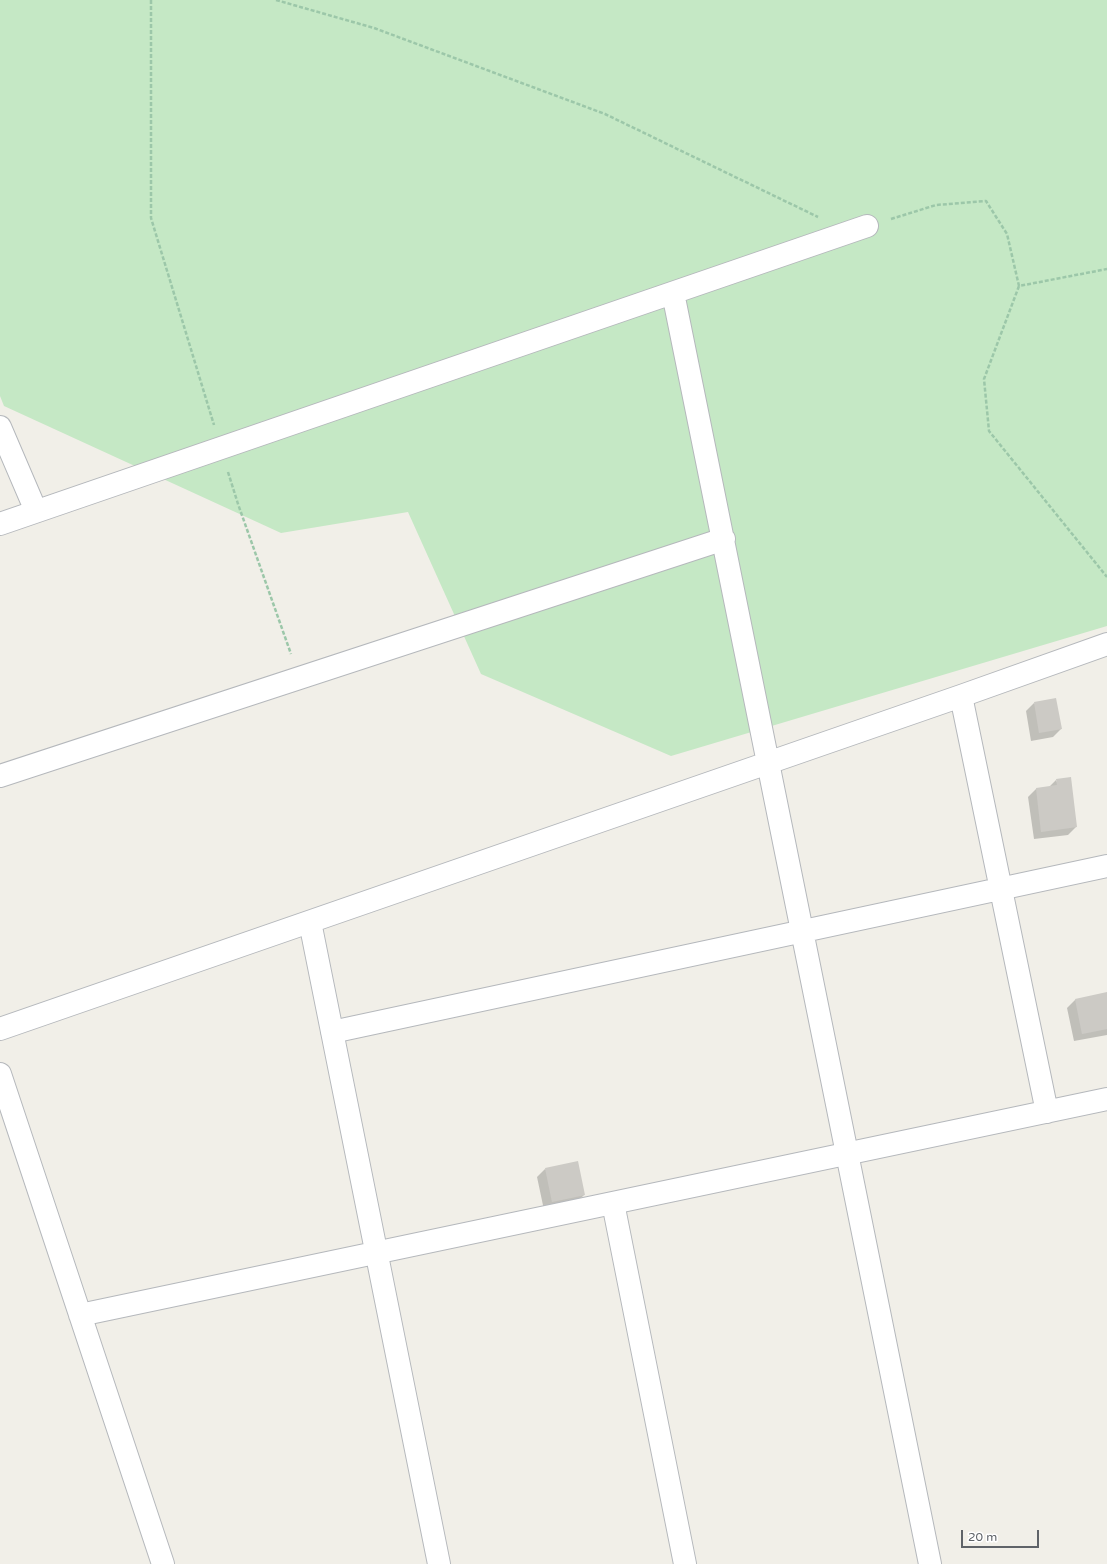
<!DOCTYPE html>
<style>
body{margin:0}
#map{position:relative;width:1107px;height:1564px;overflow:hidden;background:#f1efe8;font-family:"Varela Round",sans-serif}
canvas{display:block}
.scale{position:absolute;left:961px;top:1530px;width:78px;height:18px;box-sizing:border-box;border:2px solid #5f6368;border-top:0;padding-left:5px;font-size:12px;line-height:14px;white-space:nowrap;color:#5f6368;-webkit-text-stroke:3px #fff;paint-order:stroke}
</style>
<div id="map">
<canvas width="1107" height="1564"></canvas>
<div class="scale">20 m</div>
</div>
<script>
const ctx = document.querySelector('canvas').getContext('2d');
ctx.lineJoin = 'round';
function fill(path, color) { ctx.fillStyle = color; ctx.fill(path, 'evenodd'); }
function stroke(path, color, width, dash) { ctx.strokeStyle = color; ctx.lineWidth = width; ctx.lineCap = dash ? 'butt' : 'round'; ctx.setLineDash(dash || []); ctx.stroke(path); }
fill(new Path2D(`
 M0,0H1107V626L671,756L481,674L408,512L281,533L4,406L0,396Z`), '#c5e8c5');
fill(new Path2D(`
 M1034,703L1061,729L1053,737L1031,741L1026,711Z
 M1056,780L1076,827L1068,835L1034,839L1028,797L1036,789L1049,787Z
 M1107,993V1035L1074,1041L1067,1008L1075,1000Z
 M545,1169L584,1195L576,1203L544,1210L537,1177Z`), '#0003');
fill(new Path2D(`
 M1056,698L1062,729L1039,733L1034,702Z
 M1071,777L1077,827L1041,832L1036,788L1057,785L1056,779Z
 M1107,992V1029L1082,1034L1075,999Z
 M578,1161L585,1195L552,1202L545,1168Z`), '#cccac5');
const minor = new Path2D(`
 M673,293L930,1564
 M0,427L36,511
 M0,524L867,226
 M961,696L1047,1112
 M0,776L724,539
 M310,922L439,1564
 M0,1029L961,696L1107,644
 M332,1032L1107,866
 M0,1074L163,1564
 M613,1203L685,1564
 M80,1315L1107,1099`);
stroke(minor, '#b5b8bc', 24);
stroke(new Path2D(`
 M151,0V218L214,425
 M276,0L374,28L605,114L818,217
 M891,219L936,205L986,201L1007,234L1019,286L1107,269
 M1019,286L984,379L989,431L1107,577
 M228,472L238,504L291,654`), '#9cc7a9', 2.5, [4, 2]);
stroke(minor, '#fff', 22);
</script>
